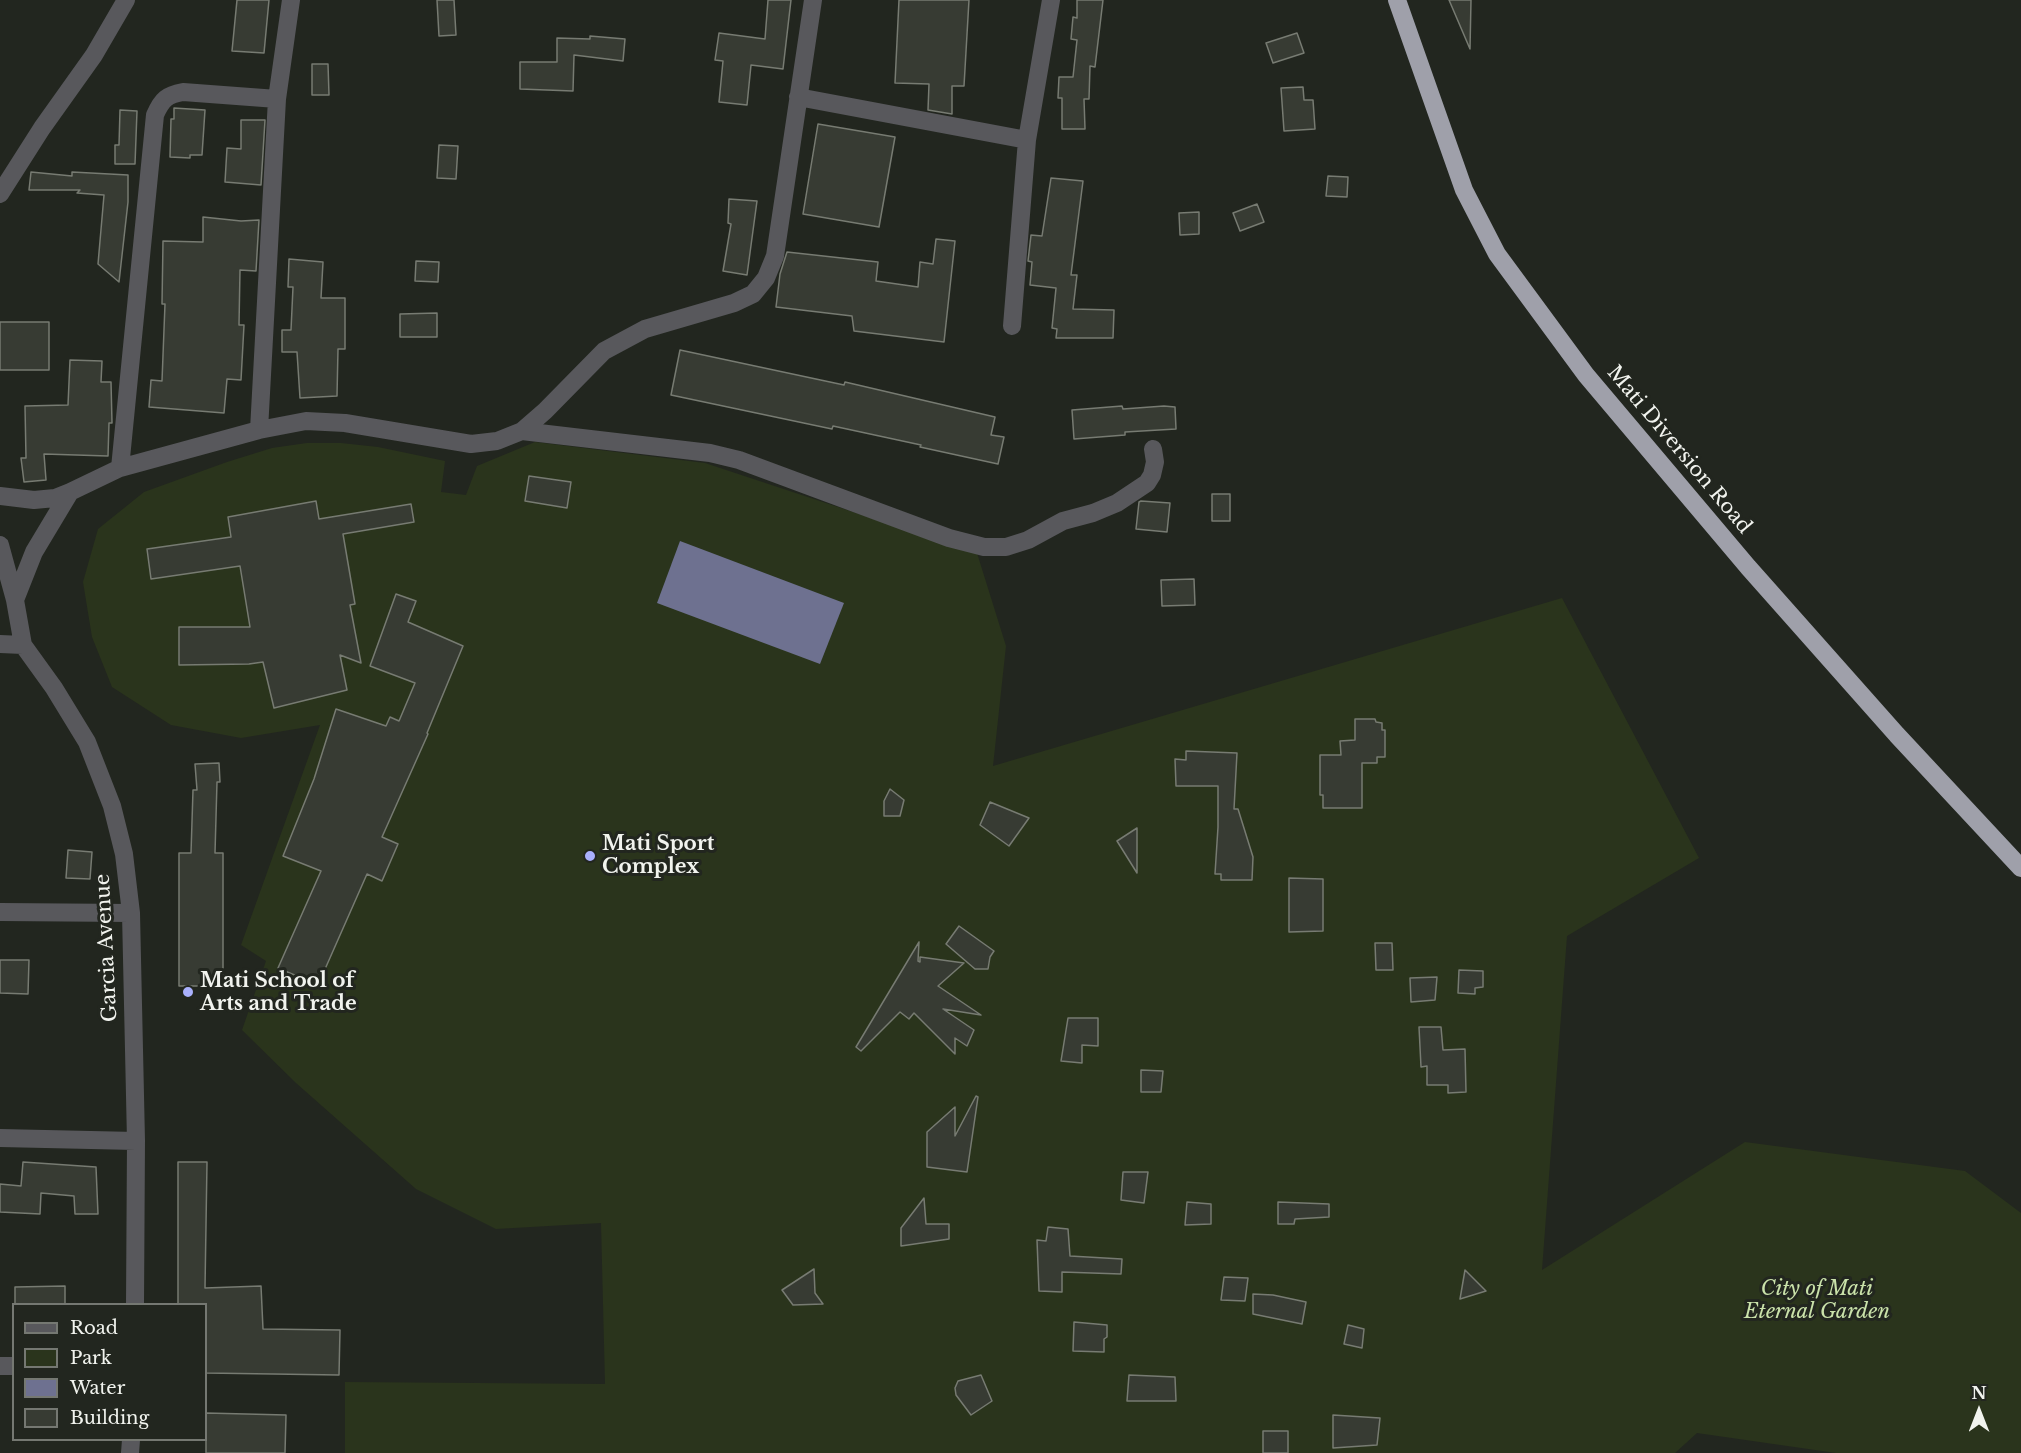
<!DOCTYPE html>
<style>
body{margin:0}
#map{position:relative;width:2021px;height:1453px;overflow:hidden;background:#22261f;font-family:"Libre Baskerville",serif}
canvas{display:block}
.legend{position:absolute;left:12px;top:1303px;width:195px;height:138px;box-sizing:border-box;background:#22261f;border:2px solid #757872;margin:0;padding:8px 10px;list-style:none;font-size:18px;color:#f1f3ee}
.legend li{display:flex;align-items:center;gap:12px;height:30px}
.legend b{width:30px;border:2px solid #757872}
.north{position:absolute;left:1949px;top:1381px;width:60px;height:60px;-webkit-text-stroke:4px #22261f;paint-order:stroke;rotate:0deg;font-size:16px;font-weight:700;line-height:24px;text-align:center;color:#f1f3ee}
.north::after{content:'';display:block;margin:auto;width:21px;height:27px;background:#f1f3ee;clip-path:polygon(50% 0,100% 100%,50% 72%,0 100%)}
</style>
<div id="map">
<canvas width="2021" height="1453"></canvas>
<ul class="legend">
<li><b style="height:8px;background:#58585c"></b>Road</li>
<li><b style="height:16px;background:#2a341c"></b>Park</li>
<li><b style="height:16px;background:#6e7190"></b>Water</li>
<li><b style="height:16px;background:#373b33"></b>Building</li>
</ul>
<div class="north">N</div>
</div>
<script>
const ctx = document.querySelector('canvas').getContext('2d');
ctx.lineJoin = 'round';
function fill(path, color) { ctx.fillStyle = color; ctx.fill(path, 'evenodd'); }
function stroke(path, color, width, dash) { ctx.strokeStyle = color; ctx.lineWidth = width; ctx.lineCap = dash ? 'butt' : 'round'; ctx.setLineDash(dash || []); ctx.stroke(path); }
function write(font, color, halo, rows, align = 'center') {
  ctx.font = font + ' "Libre Baskerville",serif'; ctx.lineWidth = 6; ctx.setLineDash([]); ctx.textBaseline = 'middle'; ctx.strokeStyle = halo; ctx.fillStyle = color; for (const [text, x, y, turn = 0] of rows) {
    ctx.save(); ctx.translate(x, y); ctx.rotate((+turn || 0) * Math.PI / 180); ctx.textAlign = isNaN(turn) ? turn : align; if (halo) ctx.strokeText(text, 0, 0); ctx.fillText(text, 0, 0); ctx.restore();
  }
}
fill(new Path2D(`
 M535,442L705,463L977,553L1006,646L993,766L1562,598L1699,858L1567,936L1542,1270L1745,1142L1965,1171L2021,1213V1453H1836L1697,1433L1675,1453H345V1382L605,1384L601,1223L496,1229L416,1189L296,1083L242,1030L266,961L241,945L320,725L241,738L171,725L112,687L92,637L83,582L98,529L144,492L227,462L272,448L307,443H341L378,447L445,461L441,492L466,495L477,466Z`), '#2a341c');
fill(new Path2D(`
 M680,541L844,603L820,664L657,603Z`), '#6e7190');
const building = new Path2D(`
 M237,0H269L264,53L232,51Z
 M437,0H454L456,35L439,36Z
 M768,0H791L783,69L751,65L747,105L719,102L723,61L715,60L719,33L765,39Z
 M899,0H969L964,86H952V114L928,110L929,84L895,83Z
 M1077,0H1103L1095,67L1090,66L1089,99H1084L1085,129H1062V98H1058L1059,77H1073L1077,40L1071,39L1073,17L1077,18Z
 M1449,0H1471L1470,49Z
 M1297,33L1304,53L1273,63L1266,43Z
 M590,36L625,39L623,61L574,55L573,91L520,89V62H557V38L590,39Z
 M312,64H328L329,95H312Z
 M1303,87L1304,100H1313L1315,129L1284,131L1281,88Z
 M174,108L205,110L202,155H190V158L170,157L171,119H174Z
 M120,110L137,111L135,164H115V145H119Z
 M241,120H265L261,185L225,182L227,148L241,149Z
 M818,124L895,137L879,227L803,214Z
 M439,145L458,146L456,179L437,178Z
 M31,172L72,176V172L128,175V202L119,282L98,264L104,195L77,193L80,190H29Z
 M1328,176L1348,177L1347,197L1326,196Z
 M1051,178L1083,181L1071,275H1077L1073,309L1114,310L1113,338H1056L1057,329L1052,328L1056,288L1030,285L1032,262L1028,261L1031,235L1042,236Z
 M729,199L757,201L747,275L723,271L731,224L728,223Z
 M1257,204L1264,222L1240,231L1233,213Z
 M1199,212V234L1180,235L1179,213Z
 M203,217L241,221L259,220L256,271L240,270L239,325H244L241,380L227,379L224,413L149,407L151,380L162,381L165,304H162L163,241L203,242Z
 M936,239L955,241L944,342L854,331L852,316L776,307L780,274L787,252L878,262L876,281L918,287L920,262L933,264Z
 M289,259L323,262L321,298H345V349H338L337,396L300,398L297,352H282V330H291L293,287H288Z
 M416,261L439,262L438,282L415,281Z
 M437,313V337H400V314Z
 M0,322H49V370H0Z
 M680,350L844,385L845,382L995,417L991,435L1004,437L998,464L920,447L921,445L833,426L832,429L671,395Z
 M70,360L102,361L101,382H111L112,423H109L108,456L44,454L46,480L24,482L21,458H26L25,406L68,405Z
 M1122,406L1123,409L1164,406L1175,407L1176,429L1125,432V435L1074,439L1072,410Z
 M529,476L571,482L567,508L525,501Z
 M1212,494H1230V521H1212Z
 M316,501L319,519L411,504L414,522L343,534L355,604L350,605L361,663L340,655L347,690L274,708L263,662L249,664L179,665V627H250L240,566L151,579L147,549L231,537L228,517Z
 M1141,501L1170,503L1167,532L1136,529L1139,502Z
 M1194,579L1195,605L1162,606L1161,580Z
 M396,594L416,601L408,622L463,646L427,733L428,734L382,837L398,844L382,881L367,874L318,985L278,968L321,871L283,856L314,779L336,709L386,726L390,717L399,721L415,683L370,666Z
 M1355,719H1375L1376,722L1382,723V730H1385V757H1377V763H1362V808H1323V795H1320V755H1341L1340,741L1355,740Z
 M1186,751L1237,753L1234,809H1238L1253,857L1252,880H1221V874H1215L1218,827V786H1176L1175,759L1186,760Z
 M219,763L220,782H217L215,853H223V986H179V853H191L193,790H197L195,764Z
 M890,789L904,800L900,816H884V801Z
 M990,802L1029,818L1009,846L980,825Z
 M1137,828V873L1117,841Z
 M68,850L92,852L90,879L66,878Z
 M1289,878L1323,879V931L1289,932Z
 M959,926L994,951L990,957L988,969H975L946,944Z
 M919,942L918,961L920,962V957L964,963L938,986L981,1015L943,1009L974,1030L967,1046L955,1038V1054L914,1013L909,1019L900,1012L861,1051L856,1047Z
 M1375,943H1392L1393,970H1376Z
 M0,960H29L28,994L0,993Z
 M1459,970L1483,971V987L1475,988V994L1458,993Z
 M1437,977L1435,1000L1411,1002L1410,978Z
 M1068,1018H1098V1046L1082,1045V1063L1061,1061Z
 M1419,1027H1441L1443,1050L1465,1049L1466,1092L1448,1093V1085H1427V1066L1421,1067Z
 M1141,1070L1163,1071L1161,1092H1141Z
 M976,1096L978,1097L967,1172L927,1167V1132L955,1107V1136Z
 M23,1162L96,1167L98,1214H75L74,1196L41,1193L40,1214L0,1212V1184L21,1186Z
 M178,1162H207L205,1288L261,1286L263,1329L340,1330L339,1375L206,1373V1305H178Z
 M1123,1172H1148L1144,1203L1121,1200Z
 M924,1198L926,1224H949V1239L901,1246V1228Z
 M1187,1202L1211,1204V1224L1185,1225Z
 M1278,1202L1329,1204V1217L1295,1219L1294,1224H1278Z
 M1048,1227L1068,1229L1070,1256L1122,1259L1121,1274L1062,1272V1292L1039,1291L1037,1240L1046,1241Z
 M814,1269L815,1293L823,1304L793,1305L782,1290Z
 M1465,1270L1486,1291L1460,1299Z
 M1224,1277L1248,1278L1245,1301L1221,1300Z
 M65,1286V1305H15V1287Z
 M1253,1294L1273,1295L1306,1302L1302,1324L1253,1314Z
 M1074,1322L1107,1325V1337L1104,1339V1352L1073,1351Z
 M1348,1325L1364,1329L1362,1348L1344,1344Z
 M981,1375L992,1401L971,1415L956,1395L955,1388L958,1381Z
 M1129,1375L1175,1377L1176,1401H1127Z
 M206,1413L286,1415L285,1453H206Z
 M1333,1415L1380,1418L1377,1445L1333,1448Z
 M1263,1431H1288V1453H1263Z`);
fill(building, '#373b33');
stroke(building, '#777b72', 1.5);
stroke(new Path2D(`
 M798,97L1027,140
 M0,194L42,128L94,55L126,0
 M1012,326L1027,140L1051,0
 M259,430L277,99L291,0
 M522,431L710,453L739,460L949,538L984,547H1006L1028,540L1063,521L1093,513L1117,503L1147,483L1152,475L1155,462L1153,449
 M120,468L155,115C162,99 167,95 183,92L277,99
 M0,496L34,500L55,498L70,492L120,468L259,430L306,421L345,423L471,444L497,441L522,431L545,411L604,351L645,329L734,303L753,294L766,278L775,256L813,0
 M0,545L15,600L23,645L54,688L87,742L112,806L124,854L131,913L136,1141L135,1304
 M15,600L34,552L70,492
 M0,644L23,645
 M0,912L131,913
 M0,1138L136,1141
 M0,1366H14
 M130,1453L131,1440`), '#58585c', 18);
stroke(new Path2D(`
 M1397,0L1464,190L1497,254L1586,375L1748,567L1897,735L2021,868`), '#9fa0aa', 18);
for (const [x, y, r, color] of [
 [590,856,6,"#a9b0fc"],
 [188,992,6,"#a9b0fc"]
]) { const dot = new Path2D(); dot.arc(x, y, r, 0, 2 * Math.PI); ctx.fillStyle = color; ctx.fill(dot); stroke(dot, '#22261f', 2); }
write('20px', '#f1f3ee', '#22261f', [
 ["Mati Diversion Road",1679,450,50],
 ["Garcia Avenue",107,948,-93]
]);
write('bold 20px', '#f1f3ee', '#22261f', [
 ["Mati Sport",602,844],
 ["Complex",602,867],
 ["Mati School of",200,981],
 ["Arts and Trade",200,1004]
], 'left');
write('italic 20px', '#cae2aa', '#22261f', [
 ["City of Mati",1817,1289],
 ["Eternal Garden",1817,1312]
]);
</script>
